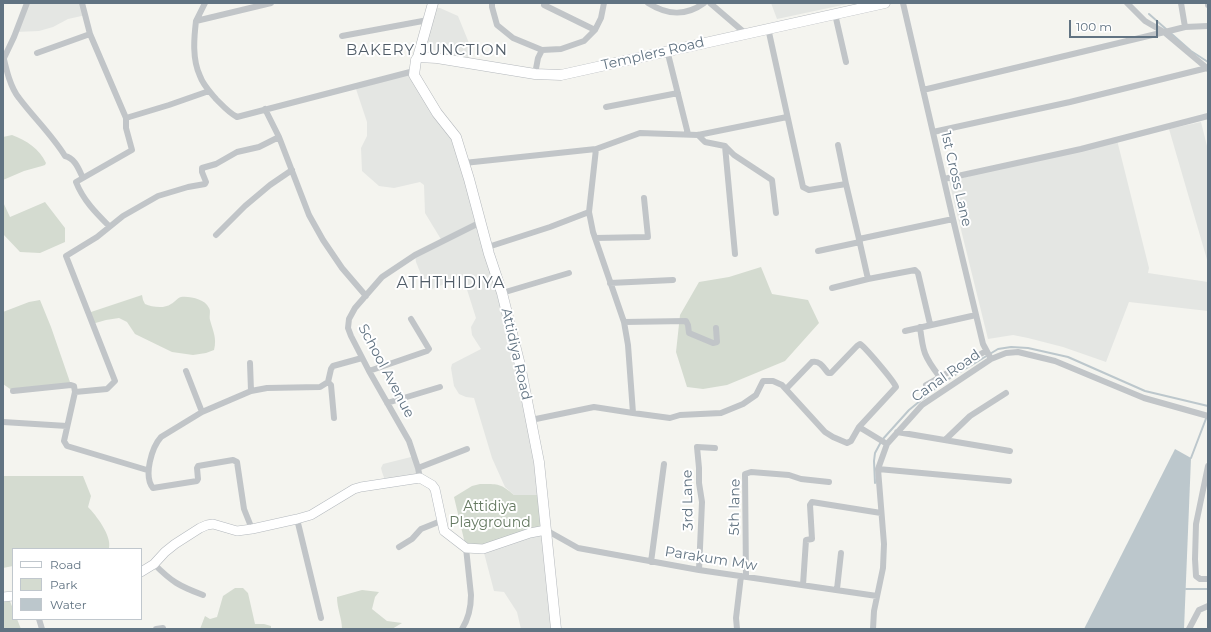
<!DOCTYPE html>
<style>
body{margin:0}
#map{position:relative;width:1211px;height:632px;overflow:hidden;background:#f4f4ef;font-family:Montserrat,sans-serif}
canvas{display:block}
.frame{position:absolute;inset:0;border:4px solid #617382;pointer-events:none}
.legend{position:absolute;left:12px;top:548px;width:130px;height:72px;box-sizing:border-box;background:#fff;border:1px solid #c0c7cd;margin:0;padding:5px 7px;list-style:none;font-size:12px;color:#617382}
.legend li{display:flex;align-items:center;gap:8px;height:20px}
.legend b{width:20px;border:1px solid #c0c7cd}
.scale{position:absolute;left:1069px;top:20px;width:89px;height:18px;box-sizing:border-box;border:2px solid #617382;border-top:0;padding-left:5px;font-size:12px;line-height:14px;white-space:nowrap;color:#617382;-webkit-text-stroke:3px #fff;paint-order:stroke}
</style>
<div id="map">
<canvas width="1211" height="632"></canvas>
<div class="frame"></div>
<ul class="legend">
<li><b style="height:5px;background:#fff"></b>Road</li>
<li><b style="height:11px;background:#d4dbd0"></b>Park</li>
<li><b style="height:11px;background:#bcc7cc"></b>Water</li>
</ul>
<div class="scale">100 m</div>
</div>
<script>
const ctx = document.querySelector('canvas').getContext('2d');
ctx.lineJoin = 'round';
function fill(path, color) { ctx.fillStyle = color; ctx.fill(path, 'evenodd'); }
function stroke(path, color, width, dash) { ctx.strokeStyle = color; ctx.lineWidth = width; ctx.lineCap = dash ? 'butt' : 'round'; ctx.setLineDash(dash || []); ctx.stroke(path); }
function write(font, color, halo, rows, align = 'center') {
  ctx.font = font + ' Montserrat,sans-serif'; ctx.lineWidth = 4; ctx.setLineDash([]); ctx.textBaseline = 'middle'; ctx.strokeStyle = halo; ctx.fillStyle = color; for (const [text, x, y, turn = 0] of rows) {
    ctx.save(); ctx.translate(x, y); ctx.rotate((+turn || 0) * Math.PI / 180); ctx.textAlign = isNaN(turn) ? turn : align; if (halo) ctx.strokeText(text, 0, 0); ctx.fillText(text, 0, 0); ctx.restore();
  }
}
fill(new Path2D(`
 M27,3H82L86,15L68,19L53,27L39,31L16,32Z
 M771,3H852L777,19Z
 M436,8H440L458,16L473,53L468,59L426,48V44Z
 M414,71L451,131L498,280L543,495H514L505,487L492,458L474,398L466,397L459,394L454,386L451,368L452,364L481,349L472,335L471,327L476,318L463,277L429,290L424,282L416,262L415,255L442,241L425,213L424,185L420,182L394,188L379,186L362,171L361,148L367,136V122L355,86Z
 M1201,122L1208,150V263L1169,129Z
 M1117,140L1149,268L1148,273L1208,282V311L1129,302L1106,362L1063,347L1028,338L1013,335L988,339L949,181Z
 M415,456L420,476L386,483L382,472L381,468L383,464Z
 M546,530L556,629H521L517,612L504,592L494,591L483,549Z`), '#e4e6e3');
fill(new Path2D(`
 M12,135C27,141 39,148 46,163L45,165L42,166L24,171L3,180V137Z
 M3,202L10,217L45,202L65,228V242L40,253L20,252L3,234Z
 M761,267L772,294L808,300L819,323L785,361L727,385L703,389L687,387L676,352L680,315L699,282L729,277Z
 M142,295L143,300L145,304C152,307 164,309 171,304C175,302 177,298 181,297C190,296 205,299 209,308C211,311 209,316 210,320C213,331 217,338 214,350L206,353L193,355L172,352L135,334L127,322L119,318L106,320L92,324L88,313Z
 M40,300L51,327L71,385L13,391L3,384V312L29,302Z
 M3,476H83L91,496L88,507C96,515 112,536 109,548L106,549H13V566L3,568Z
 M480,484C498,484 500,483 514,495H543L546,530L506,542L466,548L454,497L472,486Z
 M235,588H243L248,593L255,624H264L271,626V629H200L205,616L210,619L217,617L223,596Z
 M362,590L379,592L375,597L372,609L387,621L402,623L392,629H342C342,618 337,609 337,597Z
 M8,596L13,609V619H17L21,629H3V597Z`), '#d4dbd0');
fill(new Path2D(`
 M1175,449L1191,458L1184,629H1084Z`), '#bcc7cc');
stroke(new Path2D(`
 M1149,14L1191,51L1208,62
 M1191,458L1207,416
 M875,483L874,461L875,453L882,440L909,410L942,383L998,349L1011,347L1028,348L1068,357L1145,391L1208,406
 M1186,589H1208`), '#bcc7cc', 2);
const secondary = new Path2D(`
 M141,572L154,564L165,552L175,544L200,528L207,525L213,524L237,531L252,529L297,519L311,515L354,489L361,487L420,478L432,485L435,489L444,531L466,548L483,549L530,533L546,530
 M3,597L13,596`);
const primary = new Path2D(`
 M433,3L418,57L416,60L414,75L437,113L456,137L469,179L489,254L502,293L520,365L539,462L556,629
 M418,57L437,58L535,74L561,75L885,3`);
stroke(secondary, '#b3b8bd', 10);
stroke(primary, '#b4b8bc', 11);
stroke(new Path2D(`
 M82,3L90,34L126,118L169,105L209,91
 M271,3L196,21C194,38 192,59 200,76C203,85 210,92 216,99C223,106 229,113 237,117L414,71
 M492,3V7L497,25L513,38L542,50L561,49L584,41L595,30L601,18L604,3
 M648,3C667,15 685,17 704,3
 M710,3L745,33
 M903,3L953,219L983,344L991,359
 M1127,3L1145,21L1164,32L1208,69
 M1181,3L1185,27
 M1208,3V5
 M544,5L595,30
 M835,14L846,62
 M196,21L205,3
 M768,28L803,187L809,190L846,184L859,239L953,219
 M342,36L428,20
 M667,50L688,134
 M37,53L90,34
 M3,55C6,68 10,87 19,98C34,118 52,135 65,156C75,158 79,170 83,178L76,182C83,200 96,213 109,226
 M4,58L14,37L27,3
 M535,74L538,58L542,50
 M923,90L1173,30L1185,27L1208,26
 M606,107L678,93
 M265,109L279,137L309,215L323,240L342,268L366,296
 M933,132L1070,102L1207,68
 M698,135L705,142L725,146L734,155L772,180L776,213
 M838,145L846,184
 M725,146L735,254
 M464,163L596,149L640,133L698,135L787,117
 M83,178L132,150L126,128V118
 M944,179L1081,149L1208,116
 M216,235L245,206L270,185L292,170
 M595,238L648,237L644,198
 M859,239L868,279
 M488,247L550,227L589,212
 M818,251L860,242
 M610,283L673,280
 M832,288L868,279L915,270L918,273L930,324
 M502,293L569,273
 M624,322L686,321L688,325L689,333L713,343L717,342L716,328
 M920,327C923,352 924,356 939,376
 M905,331L976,315
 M250,363L251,391
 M186,371L202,412
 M369,371L427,351L429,349L411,319
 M328,382L331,385L334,418
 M926,385L986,351
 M13,391L71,385L74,386L75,392L64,441L67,446L147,470
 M75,392L107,389L115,381L66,256L97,237L123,216L158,196L188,187L205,184L206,182L202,172V168L216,164L237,152L259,147L279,137
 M387,403L440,387
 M633,413L670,418L680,415L721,413L743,404L756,395L763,381H773L782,385L825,432L833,437L847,443L851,441L859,427L896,387C894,381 864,346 860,344L857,346L831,373H828C824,368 820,360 812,362L786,389
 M531,420L594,407L633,413L628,345L624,322L593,232L589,212L596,149
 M3,422L67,426
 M859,427L887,444
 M897,432L1010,451
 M945,440L970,416L1006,393
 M1208,466L1196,524L1195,559L1196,576L1200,579H1208
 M418,468L467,449
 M878,469L1009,481
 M420,478L418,468L409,441L369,371L351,336L348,328L349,319L355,308L382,277L415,255L481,222
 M297,519L321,618
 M252,529L244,509L237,462L233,460L198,466L197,468L198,479L197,481L153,488C143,476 152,447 161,437L202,412L251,391L267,388L320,387L328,382L331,369L333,366L362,358
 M546,530L578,548L699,570L877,596
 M399,547L412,539L421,529L441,521
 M651,562L664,464
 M154,564C172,582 179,586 203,595
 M699,570L702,502L699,483V468L697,447L715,448
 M746,577L745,474L751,472L789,475L801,479L829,482
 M803,585L806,540L812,539L810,505L812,502L881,513
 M837,589L841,553
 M39,619L42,629
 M156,629L163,628
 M462,629C469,618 471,608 471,595L466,548
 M737,629L736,618L741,576
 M873,629L874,611L883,568L884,544L878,469L887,444L922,405L991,359L1006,353L1018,352L1055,361L1144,398L1208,416
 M1189,629L1199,610L1208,606`), '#c1c5c8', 6);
stroke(secondary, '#fff', 9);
stroke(primary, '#fff', 10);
write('14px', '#617382', '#fff', [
 ["Templers Road",653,54,-13],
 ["1st Cross Lane",956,179,77],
 ["Attidiya Road",516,354,77],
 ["School Avenue",386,371,62],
 ["Canal Road",946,376,-35],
 ["3rd Lane",688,500,-91],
 ["5th lane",735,507,-89],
 ["Parakum Mw",711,559,9]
]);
write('14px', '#657961', '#fff', [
 ["Attidiya",490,507],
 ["Playground",490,523]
]);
ctx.letterSpacing = '1px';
write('15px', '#505c67', '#fff', [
 ["BAKERY JUNCTION",427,51]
]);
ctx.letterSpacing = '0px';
ctx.letterSpacing = '1px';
write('16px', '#505c67', '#fff', [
 ["ATHTHIDIYA",451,283]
]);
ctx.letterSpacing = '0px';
</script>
